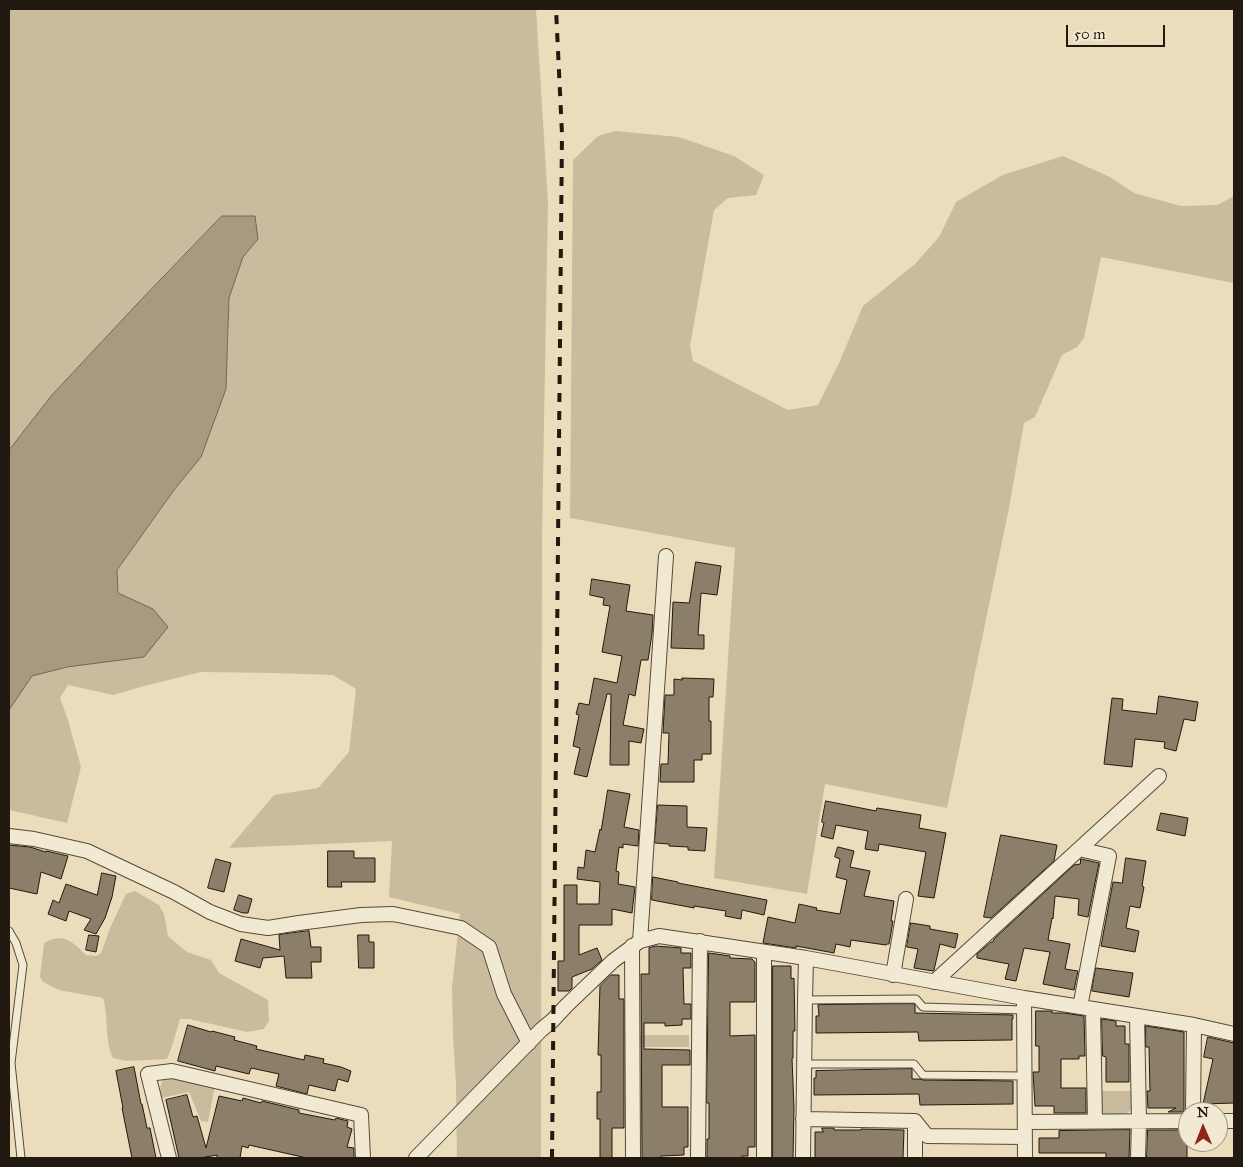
<!DOCTYPE html>
<style>
body{margin:0}
#map{position:relative;width:1243px;height:1167px;overflow:hidden;background:#ebddbb;font-family:"IM FELL Great Primer",serif}
canvas{display:block}
.frame{position:absolute;inset:0;border:10px solid #221910;pointer-events:none}
.north{position:absolute;left:1178px;top:1102px;width:50px;height:50px;box-sizing:border-box;background:#f2e9d3;border:1px solid #9f9685;border-radius:50%;rotate:359deg;font-size:14px;font-weight:700;line-height:20px;text-align:center;color:#221910}
.north::after{content:'';display:block;margin:auto;width:18px;height:22px;background:#8f2418;clip-path:polygon(50% 0,100% 100%,50% 72%,0 100%)}
.scale{position:absolute;left:1066px;top:25px;width:99px;height:22px;box-sizing:border-box;border:2px solid #221910;border-top:0;padding-left:6px;font-size:15px;line-height:18px;white-space:nowrap;color:#221910;-webkit-text-stroke:4px #f2e9d3;paint-order:stroke}
</style>
<div id="map">
<canvas width="1243" height="1167"></canvas>
<div class="frame"></div>
<div class="north">N</div>
<div class="scale">50 m</div>
</div>
<script>
const ctx = document.querySelector('canvas').getContext('2d');
ctx.lineJoin = 'round';
function fill(path, color) { ctx.fillStyle = color; ctx.fill(path, 'evenodd'); }
function stroke(path, color, width, dash) { ctx.strokeStyle = color; ctx.lineWidth = width; ctx.lineCap = dash ? 'butt' : 'round'; ctx.setLineDash(dash || []); ctx.stroke(path); }
fill(new Path2D(`
 M9,9H536L548,202L542,535L541,1158H457L456,1083L453,1037L452,987L460,914L389,897L392,841L229,848L274,795L318,788L349,752L356,689L333,675L272,673L201,672L148,685L113,695L68,685L60,698L68,720L81,767L67,823L9,810V710L32,676L66,667L153,609L118,593L117,570L174,490L201,457L228,353L229,298L243,257L258,239L222,216L138,303L52,395L9,450Z
 M615,131L679,137L734,156L764,175L756,195L728,198L714,210L690,346L693,361L788,410L818,405L839,363L863,306L915,264L939,237L956,202L1003,175L1063,156L1110,177L1134,193L1181,206L1217,205L1234,196V283L1101,257L1084,338L1077,347L1062,355L1035,417L1024,423L1009,508L947,808L825,784L807,894L714,878L735,548L570,518L573,160L598,136Z
 M135,891L159,905L164,914L168,936L187,952L211,960L219,973L268,1000L269,1021L264,1029L247,1032L189,1019H180L172,1046L167,1059L126,1061L113,1058C104,1039 109,1018 103,998L59,990L43,982L40,977L44,943C63,932 73,942 86,955L96,956L101,953L110,928L126,894Z
 M638,1035H689V1047H638Z
 M177,1077L215,1086L208,1122L201,1121L189,1092L162,1098L158,1093L163,1079Z
 M1100,1091H1133V1109L1124,1115L1104,1114L1100,1110Z`), '#c9bc9e');
const water = new Path2D(`
 M222,216H255L258,239L243,257L229,298L226,389L201,457L174,490L117,570L118,593L153,609L168,627L144,657L67,667L32,676L9,710V450L52,395L138,303Z`);
fill(water, '#a79a81');
stroke(water, '#726654', 1);
const building = new Path2D(`
 M696,562L721,566L717,595L701,593L698,635H704V649L671,648L673,602L689,603Z
 M592,579L630,585L626,611L653,615L652,634L648,660H641L635,696L629,694L623,725L644,729L641,743L629,741V765H610L611,694H607L587,777L574,774L580,748L573,746L579,715L576,714L579,703L589,705L594,678L617,683L622,656L602,652L610,606L603,605L604,598L590,595Z
 M682,678L714,679L713,697H709V721H711V754H702V760H694V782H660L661,764H668L669,733H663L665,695H674V679L682,680Z
 M1159,696L1198,702L1195,721L1184,719L1176,751L1164,748L1165,742L1135,739L1132,767L1104,764L1112,698L1123,699L1122,710L1156,714Z
 M608,790L630,794L624,827L639,830L638,846L623,844V848L619,847L616,871L619,872L618,884L635,887L632,913L612,909V925H579V955L597,948L602,960L592,969L572,977V988L569,991H558V961H564V885H577V904H599L600,882L577,879L578,867L584,868L586,850L595,852L600,829L601,830Z
 M826,801L876,811L877,808L921,815L919,828L946,833L934,898L918,896L926,852L879,844L878,851L865,849L868,831L836,825L833,839L821,836L824,823L822,822Z
 M658,805L687,806V827L707,828L705,851L688,850V847L669,846V844L655,843Z
 M1161,813L1188,818L1185,836L1157,830Z
 M1001,835L1057,845L1054,861L991,918L984,917Z
 M9,845L30,847L46,852V851L68,856L61,879L41,872L37,894L9,888Z
 M838,847L854,851L850,867L870,871L864,896L894,901L891,921H893L889,944H887L886,945L851,940L850,947L836,944L834,953L796,946V948L763,943L768,917L795,923L799,904L817,908L816,910L840,914L847,880L836,877L840,859L835,857Z
 M328,851H354V858H375V882H341L342,887H328Z
 M1126,858L1146,861L1142,886L1144,887L1140,908L1130,906L1126,928L1139,931L1135,952L1101,946L1113,882L1122,883Z
 M216,859L231,863L224,892L208,888Z
 M1081,859L1099,863L1088,917L1078,915L1079,899L1055,896L1053,919L1052,918L1048,940L1070,944L1065,969L1078,971L1074,990L1043,984L1050,952L1024,948L1016,981L1005,979L1009,964L977,958V954L991,942H993L994,939L1074,865L1080,864Z
 M102,873L116,876L112,897L105,918L96,934L84,930L91,919L69,911L66,921L48,914L53,900L59,903L66,884L97,895Z
 M653,877L678,882V883L767,900L764,915L742,910L741,919L725,916L726,911L694,906V908L652,900Z
 M239,895L252,899L248,913H243L234,910Z
 M911,923L930,926V929L958,934L955,948L940,944L934,970L933,971L914,968L918,949L907,947Z
 M309,931L311,947H321V962H311L312,978H286L284,956L263,958L260,968L235,961L241,939L280,950L279,935Z
 M89,935L99,936L96,952L86,950Z
 M358,935H369V942H374V968H359Z
 M656,946L681,948V953H691V968H683L684,1004H691V1019H682V1025L665,1026V1023H644V1049L690,1050V1065H662V1107H688V1147H684V1155L661,1156V1158H642L641,974H649V948Z
 M709,953L730,956V958L752,959L755,962V1002H730V1036L755,1035V1147H748V1156H742V1158H707V1139H709V1103H707Z
 M773,966H791V979L794,978L795,1031H793V1058H792L794,1108L793,1158H773Z
 M1096,968L1133,973L1129,997L1092,991Z
 M611,975H619V999H624V1128H612V1158H600V1119H597V1092H601V1055H598L600,986Z
 M914,1004L915,1006V1013L1013,1015V1019H1012V1040L919,1041L918,1032L816,1033V1016H819L818,1005Z
 M1036,1011H1052V1013H1064L1084,1016L1085,1056H1079V1059H1061V1088H1086V1113H1054V1106H1035L1033,1072H1039V1046H1036Z
 M1102,1019L1116,1021V1026H1125V1044H1129V1082H1106V1057L1103,1056Z
 M188,1025L211,1032L212,1031L235,1037L234,1040L257,1046L256,1049L304,1060L305,1055L324,1059L323,1063L341,1067L351,1071L348,1082L338,1079L335,1091L309,1085L307,1094L276,1086L279,1074L251,1068L249,1074L216,1066L215,1071L178,1061Z
 M1146,1026L1184,1032V1112H1168L1176,1108H1148L1147,1091H1150L1149,1047H1146Z
 M1208,1037L1234,1043V1103L1203,1104L1213,1059L1204,1057Z
 M134,1067L141,1104H142L147,1128H150L156,1158H132L122,1108H123L116,1071Z
 M912,1069V1079H920L923,1080L1013,1081V1104L920,1105L919,1094L814,1095V1078H816V1071Z
 M187,1095L193,1117L197,1116L206,1148L219,1096L242,1101L243,1098L261,1103L262,1101L299,1110V1113L335,1120L336,1118L348,1121L347,1127L352,1129L347,1147L354,1148V1158H307L249,1145L248,1148L242,1146L240,1158H217V1155L200,1158H179L166,1100Z
 M822,1128H834V1130H861V1129L904,1130L903,1158H815V1132H823Z
 M1130,1130L1129,1158H1106V1153H1039V1138H1059V1131Z
 M1148,1130H1187V1158H1147Z`);
fill(building, '#8b7f69');
stroke(building, '#221910', 1);
const service = new Path2D(`
 M9,931L16,943L23,965L11,1063H9
 M805,1000L916,999L923,1007L1024,1010
 M11,1063L21,1158
 M804,1064H914L923,1075L1025,1076`);
const minor = new Path2D(`
 M9,836L34,839L87,851L174,892L210,912L241,924L268,928L299,923L361,915L393,914L461,928L489,947L504,994L529,1043
 M1079,849L1109,856L1080,1007
 M640,941L666,556
 M632,946L633,1158
 M764,952V1158
 M893,975L906,899
 M934,982L1159,776
 M1024,998L1025,1158
 M1093,1009L1095,1121
 M1137,1016L1139,1121L1138,1158
 M1193,1112L1194,1025
 M803,1119L915,1121L927,1136L1025,1137
 M1218,1121H1234
 M1025,1122L1188,1121
 M169,1158L148,1074L172,1071L361,1115L363,1158
 M416,1158L541,1030L553,1020L566,1006L613,961L640,941L659,936L806,958L1024,998L1194,1025L1234,1034
 M698,1158L700,941
 M803,1158L805,1000L806,958
 M915,1158V1121`);
stroke(service, '#544a3b', 9);
stroke(minor, '#544a3b', 16);
stroke(service, '#f2e9d3', 7);
stroke(minor, '#f2e9d3', 14);
stroke(new Path2D(`
 M552,1158L562,134L556,9`), '#221910', 4, [9, 9]);
</script>
